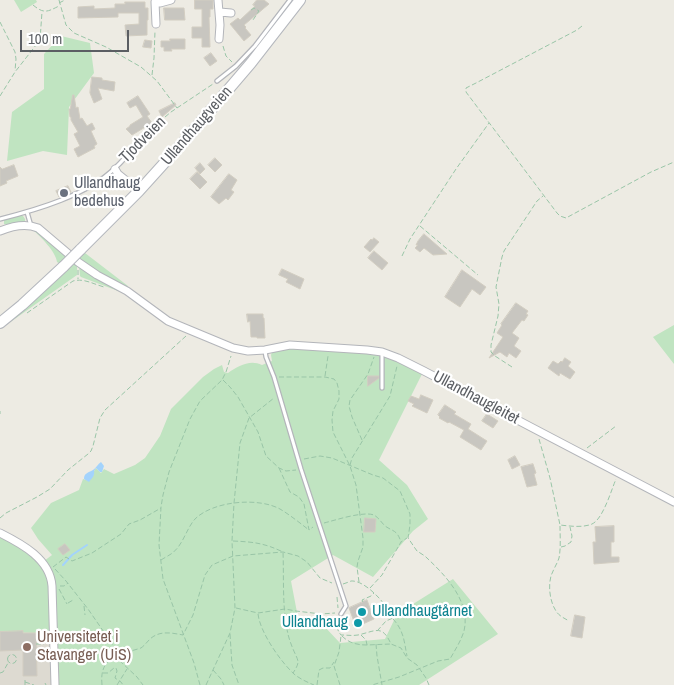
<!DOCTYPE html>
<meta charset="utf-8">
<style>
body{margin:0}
#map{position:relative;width:674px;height:685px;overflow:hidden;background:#edebe3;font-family:"Archivo Narrow",sans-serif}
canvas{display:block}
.scale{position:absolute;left:20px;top:30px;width:109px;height:22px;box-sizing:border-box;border:2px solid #5b5e63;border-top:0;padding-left:6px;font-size:15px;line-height:18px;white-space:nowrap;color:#5b5e63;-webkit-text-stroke:4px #fff;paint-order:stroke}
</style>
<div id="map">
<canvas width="674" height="685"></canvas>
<div class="scale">100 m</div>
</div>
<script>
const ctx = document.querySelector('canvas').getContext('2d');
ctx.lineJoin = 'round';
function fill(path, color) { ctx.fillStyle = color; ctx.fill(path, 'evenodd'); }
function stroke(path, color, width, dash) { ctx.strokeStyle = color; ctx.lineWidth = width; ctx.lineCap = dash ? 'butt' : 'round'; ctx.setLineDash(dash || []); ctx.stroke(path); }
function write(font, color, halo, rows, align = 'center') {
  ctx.font = font + ' "Archivo Narrow",sans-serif'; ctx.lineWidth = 4.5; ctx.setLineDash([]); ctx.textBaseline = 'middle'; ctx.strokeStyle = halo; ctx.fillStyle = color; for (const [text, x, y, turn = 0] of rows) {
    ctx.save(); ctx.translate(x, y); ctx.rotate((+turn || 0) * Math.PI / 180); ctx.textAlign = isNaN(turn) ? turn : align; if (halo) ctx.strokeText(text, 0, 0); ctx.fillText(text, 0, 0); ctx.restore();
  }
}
fill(new Path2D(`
 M40,630L49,631L51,633L57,683L59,685H0V632L36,633Z`), '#dddad1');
fill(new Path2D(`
 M14,0H36L37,2L21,12Z
 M61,36L90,43L94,73L69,107L67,155L43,151L7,161L12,112L44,89V54Z
 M19,215L23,216L25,219V222L8,225L4,224V219Z
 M33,230L38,232L67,257L60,264L57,262C56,252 41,237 33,230Z
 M85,253L128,286L127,287L106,277L78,259Z
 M75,263L77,265V275L9,323Z
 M79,266L126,294L81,277L80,276Z
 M674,325V364L653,337Z
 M289,348L373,354L394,359L423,372L379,460L407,485L428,519L413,531L373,577L333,555L291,581L300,628L324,626L340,643L385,639L397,614L453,579L498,634L419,685H59L57,683L50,632C45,630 40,629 36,633L0,632V535L44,561L52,555L38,539L31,528L51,503L79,490L83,479L89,481L94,474V471L96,468L101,473L104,469L114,474L135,465L145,458L160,436L171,409L203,377L214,369L222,365L224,372L228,373C238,366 250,359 262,365L272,361L271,355L272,352Z`), '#c0e4c1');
fill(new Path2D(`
 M101,462L104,466L102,472H100L96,468L94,471C95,476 92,478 89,482L84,479C84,473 88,473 93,470C96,468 98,464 101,462Z`), '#a3d3fc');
stroke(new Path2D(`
 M63,565L72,555L87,545`), '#a3d3fc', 2);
const building = new Path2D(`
 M195,0H213V9H210V17H209L210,47H202V38H192V27H202V9H195Z
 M257,0H264L269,4L244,25L246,27L245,28L251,35L244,41L230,24L238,18L240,20L255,6L253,5Z
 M125,2H145V8H148V20H147V35L126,36L125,25L139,24V13H118V17L78,18V7L94,6V9L115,8V4H125Z
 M164,8H184L185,20H165Z
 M170,39H185V49H171L172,51H164V47H161V41H170Z
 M145,40L152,41L151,48L143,47Z
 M211,53L217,61L210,66L204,58Z
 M92,77L102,78V80L115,82L114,91L98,88L102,99L94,103L90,93Z
 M73,95H74L76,108L78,107L80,119L82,118L87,126L92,123L95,129L91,131L97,144L94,146L95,148L78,157L74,149L80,146L74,134L78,132L71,120V117H70L69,109H70Z
 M138,96L150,114L147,116L152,123L132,135L126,129L130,126V125L143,117L136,105L130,108L127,103Z
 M175,103L176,105L162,117L159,111Z
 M215,158L222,165L215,172L208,165Z
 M200,163L205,169L200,174L195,168Z
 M14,165L18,176L6,181L7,183L0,186V167L2,169Z
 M197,172L207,182L200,189L190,179Z
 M229,174L237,180L231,190L234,192L228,200L226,198L219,204L211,197Z
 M68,186L71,192L59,197L56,191Z
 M424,234L447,254L433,255L424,248L420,252L415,248L418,245H416L418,241Z
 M374,238L379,242L370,252L364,247L371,239L372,240Z
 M374,251L388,263L382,270L368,258Z
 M282,269L304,279L300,289L286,282L288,279L279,275Z
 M462,270L486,287L480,295L472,289L460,307L445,297Z
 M516,303L528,311L526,314L528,315L524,321L522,320L512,333L519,338L514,346L521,351L516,358L509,353L507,357L500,352L489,358L503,337L497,333L502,325L501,324Z
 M247,314H263V318H264L265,338H257V337H251L250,321L248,322Z
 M565,358L571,362L568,366L575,372L570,379L560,373L559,376L548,368L553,361L558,364L561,361L562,362Z
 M368,376H379V378L368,386Z
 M421,395L433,400L427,413L412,406L414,404L408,401L411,396L419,399Z
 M445,405L456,412L454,414L471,424L468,429L487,441L481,450L460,437L464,430L449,422L448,423L439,418L440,417L438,415Z
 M487,414L498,421L493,428L482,421Z
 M515,456L520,465L512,469L508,460Z
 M533,464L536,473L534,474L537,485L527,487L521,467Z
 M365,518L376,519L375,532H364Z
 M614,526V542H611V557H619V562L594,564L593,542H596L595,527Z
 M65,544L70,550L63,555L58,549Z
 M367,600L374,619L356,627L349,608Z
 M575,615L585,617L582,638L571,636Z
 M23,631V633H36L37,676H23V650L0,651V632Z`);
fill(building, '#c8c6c0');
stroke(building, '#d2cdc1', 1);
const lane = new Path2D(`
 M217,81L236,66L255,46L290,0
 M27,212L31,226
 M0,219C36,210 88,195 115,168C124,160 131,151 138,142C145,135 153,128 161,121
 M265,351L266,357L274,377L301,469L346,606L341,614
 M382,353V388`);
const street = new Path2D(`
 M218,0L220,25L219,39
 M220,12L231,13
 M156,24L155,2L160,3L171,0
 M115,169L118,174L139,191
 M0,231C12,226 26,223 38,228L78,262L97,275L127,291L168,321L233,348L248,351L265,350L290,345L367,350L382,352L398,358L424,371L674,502
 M0,533C22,544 50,559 52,586L55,685`);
const secondary = new Path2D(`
 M80,250L139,191L186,139L251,63L300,0
 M0,323L22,305L64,266`);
stroke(lane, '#b3b5ba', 5.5);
stroke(street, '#b3b5ba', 9);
stroke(secondary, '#b4b7bd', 12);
stroke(new Path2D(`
 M59,0L66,25L74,33L106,47L141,67L157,81L177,108
 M59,3L65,0
 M33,5C44,14 47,12 59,6
 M251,10L254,8L259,11L253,20
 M0,22L15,52L16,59L15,71
 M582,26L577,30L476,83L466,88V92L557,213L560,216L566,218L651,172L674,162
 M223,46L226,56L232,62
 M152,75L154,58L155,31
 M0,96L15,72L40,40L42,12
 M165,117L171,112L213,84
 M420,226L478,275
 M402,256L410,239L456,169L489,123
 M78,270V279
 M27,313L73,281C84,278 93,284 104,287
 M512,367L495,356L491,352V345L498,316L499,304L496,287L502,257L504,251L537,201L543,196
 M325,376L328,356
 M279,377H325L334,379L337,383L339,391V399L333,411L332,420L333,432L350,466L356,485L363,538V547L358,561L357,567L359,582
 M223,380L230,387L238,397L258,432L266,456L279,468L286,471L296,470
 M0,411V414
 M539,439L550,478L560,525C569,526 583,528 592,524C603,519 611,491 616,479
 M362,440L352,417L349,406L350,400L368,374L374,357
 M587,448L616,426
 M304,459L320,456L332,458L373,475L383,478L400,491L410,514V525L408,538C411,542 414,547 417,551C420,553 424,555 427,558C446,576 471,602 464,631C461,641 455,650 450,659L438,661L399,677L372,685
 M350,465L352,458L390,396L397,366
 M279,468L290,492L299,497L304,504L309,530L313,527
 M0,518L6,513L37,497L50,489L68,470L88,454L91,451L93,446L100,418L105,410L186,336
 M324,523C336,520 363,511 374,515C379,518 381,522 385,526C394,532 397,530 401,542
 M560,526C560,536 561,548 559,558C557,564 553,570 551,576C548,587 550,602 556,611C559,616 564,618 569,621
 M233,541C254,542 264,543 283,552C284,576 282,611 288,634C289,639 291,644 293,649C298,661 301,661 293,673
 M561,547L565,546L571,542L572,536L570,527
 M161,560C164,558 168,556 171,554C183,546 186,529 195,519C213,501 258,497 280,509C290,515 300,523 309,530
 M53,567L66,557L72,561L92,553L121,534L129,524L140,520L161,508
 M55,569L66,581L88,609L115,648L120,661L137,677L143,685
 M343,584C346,583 349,582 351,581C366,580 388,606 393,618L386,621L378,630
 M60,586H64L68,583
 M370,588L382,575L401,542L407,538
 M59,589L67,604
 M337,597L338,608
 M363,602L362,600L371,596L374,593
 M68,603L73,600
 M84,606L85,615
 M236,608L258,613L285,609L296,611L321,614L335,613
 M258,614C260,632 280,661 294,674C300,679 307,682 314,685
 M338,619C336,626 337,630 341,635C347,635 352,636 358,635C376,631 382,624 391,644L401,648L407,658L417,665L426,678L429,685
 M343,619L346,627L355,624
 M393,619C404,631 404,641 407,656
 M230,634L232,665L239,685
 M361,635L366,640L367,645L391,644
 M342,636C349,643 357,645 367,645
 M36,644H44
 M376,644L377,656L382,685
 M7.5 659a4.5 4.5 0 1 1 9 0a4.5 4.5 0 1 1-9 0Z
 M213,670L221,679L224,685
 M0,673L3,672L8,663
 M103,673H108L114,668H116L117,671L115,678L121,682L123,685
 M25,680V685
 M25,682L34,685
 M45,683L46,685
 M102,685C99,656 119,655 141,648C145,645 147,642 150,639C160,630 172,633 183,635L193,615L205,575L212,565L233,556L283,552L298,556L307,562L320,578L332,583
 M117,685L127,669
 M200,685L194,663L163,579L159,545L161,507L163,495L169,472L190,419L200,401L222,380L226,372L231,356
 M206,685L230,633L235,608L232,541L234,503L240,443L249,418L274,398
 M317,685L319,670L323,668H330L334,662
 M340,685L334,666L339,652L341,636`), '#99c5a7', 1, [5, 2.5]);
stroke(lane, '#fff', 3);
stroke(street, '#fff', 7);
stroke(secondary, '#fff', 10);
const secondaryBridge = new Path2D(`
 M64,266L80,250`);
stroke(secondaryBridge, '#b4b7bd', 12, []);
stroke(secondaryBridge, '#fff', 10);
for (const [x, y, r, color] of [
 [64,193,5,"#6b7280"],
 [362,612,5,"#0f9aa8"],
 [358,623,5,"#0f9aa8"],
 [27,647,5,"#8d6e63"]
]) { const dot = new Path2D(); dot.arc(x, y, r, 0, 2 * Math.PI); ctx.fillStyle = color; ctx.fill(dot); stroke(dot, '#fff', 2); }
write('16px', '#5b5e63', '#fff', [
 ["Ullandhaugveien",197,126,-49],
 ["Tjodveien",143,140,-45],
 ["Ullandhaugleitet",476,398,28]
]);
write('16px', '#5b616d', '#fff', [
 ["Ullandhaug",74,184],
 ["bedehus",74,202]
], 'left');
write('16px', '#0d838f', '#fff', [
 ["Ullandhaugtårnet",372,612],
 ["Ullandhaug",348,623,"right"]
], 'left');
write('16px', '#785e54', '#fff', [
 ["Universitetet i",37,638],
 ["Stavanger (UiS)",37,656]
], 'left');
</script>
